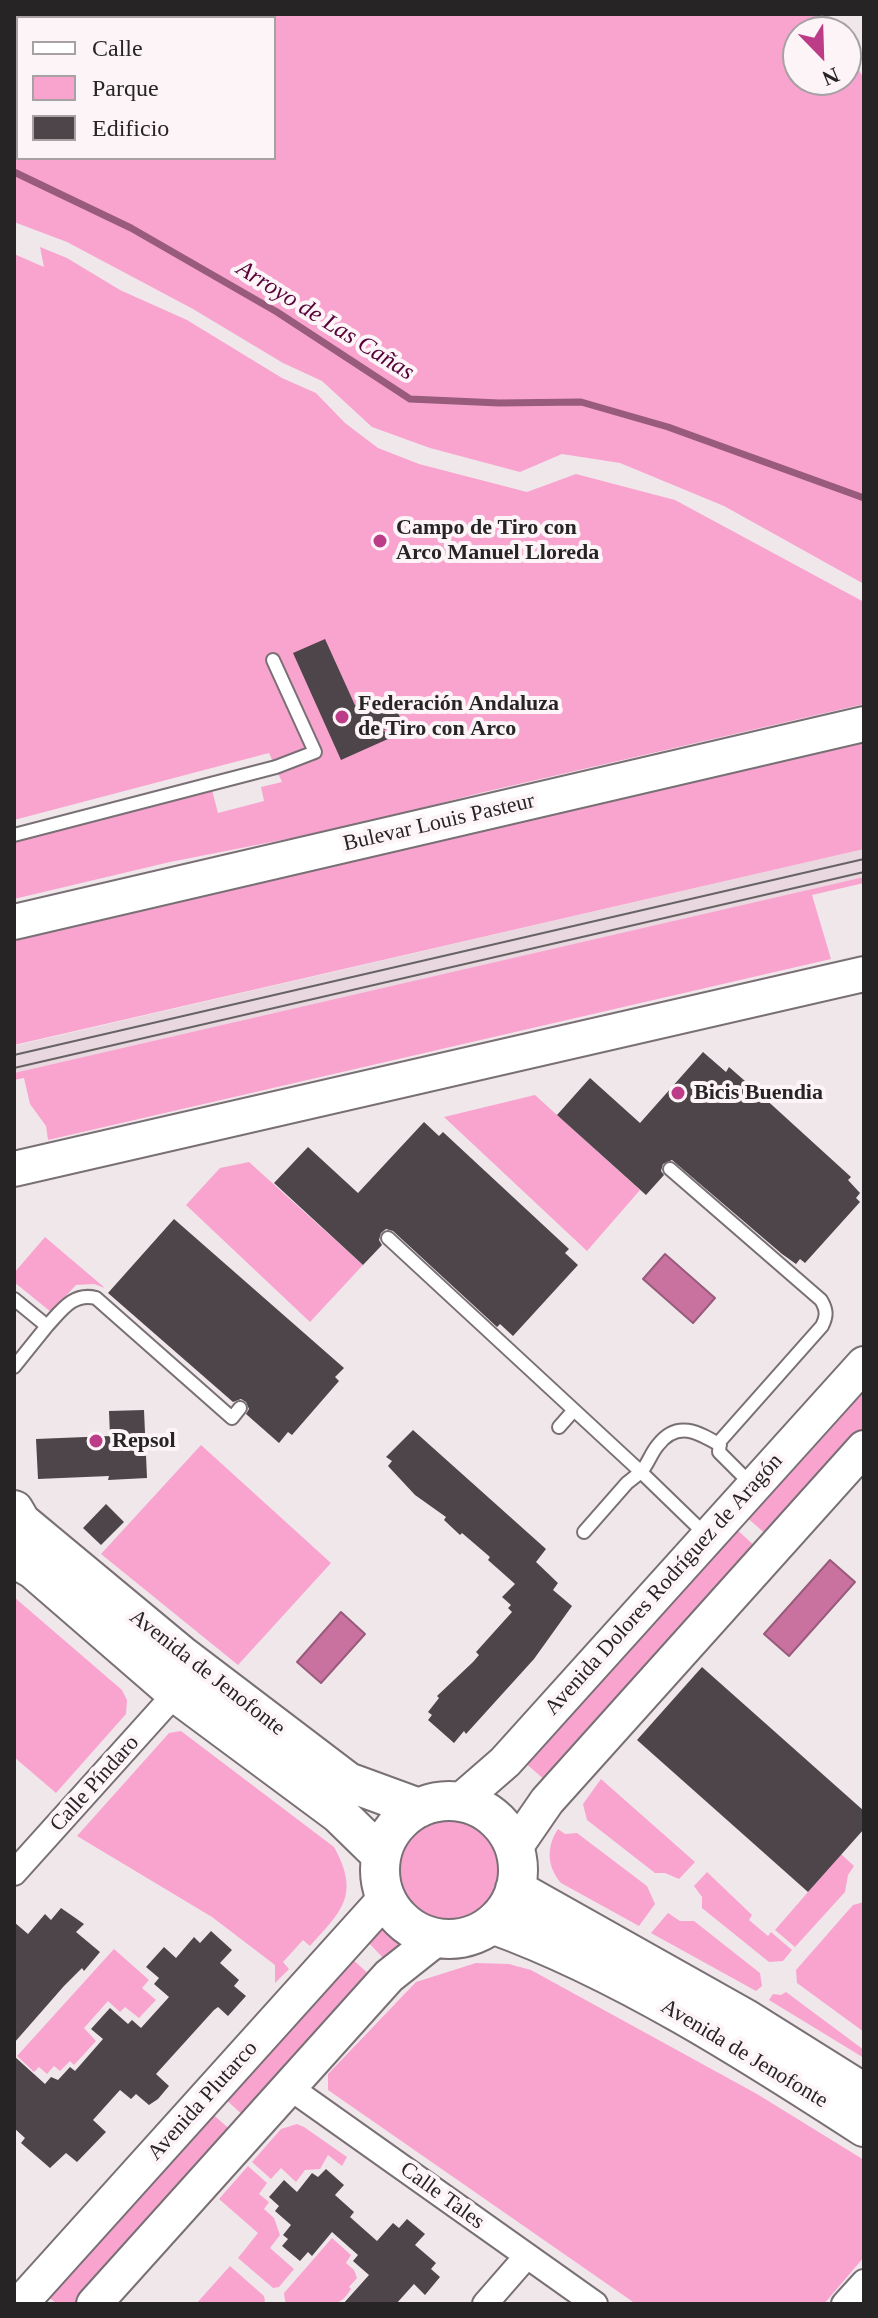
<!DOCTYPE html>
<meta charset="utf-8">
<style>
body{margin:0}
#map{position:relative;width:878px;height:2318px;overflow:hidden;background:#f0e7eb;font-family:Georgia,serif}
canvas{display:block}
.frame{position:absolute;inset:0;border:16px solid #272425;pointer-events:none}
.legend{position:absolute;left:16px;top:16px;width:260px;height:144px;box-sizing:border-box;background:#fdf4f8;border:2px solid #a7a1a4;margin:0;padding:10px 14px;list-style:none;font-size:24px;color:#272425}
.legend li{display:flex;align-items:center;gap:16px;height:40px}
.legend b{width:40px;border:2px solid #a7a1a4}
.north{position:absolute;left:782px;top:16px;width:80px;height:80px;box-sizing:border-box;background:#fdf4f8;border:2px solid #a7a1a4;border-radius:50%;rotate:157deg;font-size:22px;font-weight:700;line-height:32px;text-align:center;color:#272425}
.north::after{content:'';display:block;margin:auto;width:28px;height:36px;background:#bc3c88;clip-path:polygon(50% 0,100% 100%,50% 72%,0 100%)}
</style>
<div id="map">
<canvas width="878" height="2318"></canvas>
<div class="frame"></div>
<ul class="legend">
<li><b style="height:10px;background:#fff"></b>Calle</li>
<li><b style="height:22px;background:#f9a4cf"></b>Parque</li>
<li><b style="height:22px;background:#4d4549"></b>Edificio</li>
</ul>
<div class="north">N</div>
</div>
<script>
const ctx = document.querySelector('canvas').getContext('2d');
ctx.lineJoin = 'round';
function fill(path, color) { ctx.fillStyle = color; ctx.fill(path, 'evenodd'); }
function stroke(path, color, width, dash) { ctx.strokeStyle = color; ctx.lineWidth = width; ctx.lineCap = dash ? 'butt' : 'round'; ctx.setLineDash(dash || []); ctx.stroke(path); }
function write(font, color, halo, rows, align = 'center') {
  ctx.font = font + ' Georgia,serif'; ctx.lineWidth = 8; ctx.setLineDash([]); ctx.textBaseline = 'middle'; ctx.strokeStyle = halo; ctx.fillStyle = color; for (const [text, x, y, turn = 0] of rows) {
    ctx.save(); ctx.translate(x, y); ctx.rotate((+turn || 0) * Math.PI / 180); ctx.textAlign = isNaN(turn) ? turn : align; if (halo) ctx.strokeText(text, 0, 0); ctx.fillText(text, 0, 0); ctx.restore();
  }
}
fill(new Path2D(`
 M864,849V877L14,1073V1046Z`), '#e9d8df');
fill(new Path2D(`
 M14,14H827L837,32H798V80H846V47L864,79V584L724,506L620,463L562,454L520,472L430,448L372,427L322,381L283,363L193,309L67,242L14,222ZM18,18H274V158H18Z
 M40,247L67,258L120,290L187,320L282,378L316,393L345,423L378,448L419,464L527,492L576,474L675,500L864,602V704L480,793L358,825L170,862L14,899V842L212,790L218,813L264,801L261,787L282,782L269,753L14,820V254L44,267Z
 M864,742V849L14,1045V938Z
 M864,877V883L812,895L831,959L48,1140L46,1126L30,1104L24,1078L14,1080V1073Z
 M535,1095L640,1190L587,1251L444,1117Z
 M249,1162L363,1265L310,1322L186,1205L220,1168Z
 M45,1237L105,1288L94,1284L76,1285L51,1312L14,1282V1273Z
 M864,1381V1429L768,1536L744,1515Z
 M201,1445L331,1563L238,1665L101,1554Z
 M734,1527L757,1548L546,1781L523,1761Z
 M14,1597L122,1690L127,1700L126,1714L56,1793L14,1757Z
 M181,1731L334,1847C360,1894 343,1910 310,1946L303,1940L283,1962L289,1969L275,1983V1965L212,1917L77,1836L169,1733Z
 M601,1779L695,1862L679,1879L665,1873H655L587,1820L583,1804Z
 M391 1867a58 58 0 1 1 116 0a58 58 0 1 1-116 0Z
 M558,1829L565,1834L577,1833L647,1886L655,1904L639,1926L561,1883C547,1867 546,1847 558,1829Z
 M841,1854L854,1866L848,1875L845,1892L795,1947L775,1930Z
 M707,1872L752,1915L749,1920L768,1936L771,1932L792,1950L783,1961L769,1962L702,1908V1897L694,1886Z
 M864,1902V2032L797,1983L796,1970L853,1905Z
 M668,1913L680,1921H694L760,1973L762,1986L756,1991L651,1933Z
 M380,1917L395,1932L412,1944L387,1962L364,1938Z
 M114,1949L149,1980L142,1988L156,2000L139,2018L125,2007L120,2012L108,2001L84,2028L96,2041L74,2065L70,2061L60,2071L54,2066L47,2074L39,2067L34,2072L17,2056Z
 M349,1956L372,1977L246,2118L223,2097Z
 M476,1963L509,1964L531,1970L757,2094L864,2160V2257L824,2304H636L328,2090V2074L416,1982Z
 M786,1992L864,2050V2058L769,2000L773,1994L781,1995Z
 M209,2111L233,2132L81,2304H57L46,2295Z
 M297,2124L304,2127L347,2157L342,2166L328,2155L320,2169L305,2170L296,2182L281,2168L271,2179L252,2162L281,2129Z
 M248,2166L267,2183L259,2194L269,2202L264,2209L274,2218L280,2235L270,2248L294,2269L279,2287L273,2288L238,2258L258,2233L219,2199Z
 M332,2238L351,2255L346,2263L354,2270L357,2278L349,2287L351,2289C348,2293 346,2297 342,2300C328,2309 303,2304 288,2304L285,2301L284,2293Z
 M230,2266L264,2296L265,2301L262,2304H196Z`), '#f9a4cf');
const water = new Path2D(`
 M665,1254L715,1298L693,1323L643,1279Z
 M830,1560L855,1582L789,1656L764,1634Z
 M341,1612L365,1634L321,1683L297,1662Z`);
fill(water, '#c972a0');
stroke(water, '#985b7b', 2);
stroke(new Path2D(`
 M14,172L131,228L277,312L410,399L499,403L581,402L668,427L864,498`), '#985b7b', 7);
fill(new Path2D(`
 M325,639L359,714L392,699L402,722L384,730L388,739L341,760L293,653Z
 M703,1052L726,1072L729,1067L761,1095L851,1177L848,1180L860,1193L856,1198L860,1202L805,1263L800,1259L796,1264L782,1254L672,1160L663,1164L661,1171L664,1175L646,1195L557,1115L590,1078L640,1123Z
 M424,1122L439,1136L443,1132L569,1249L565,1253L578,1265L513,1336L500,1324L497,1327L393,1231L386,1229L381,1233L379,1240L382,1245L363,1265L274,1183L308,1147L358,1193Z
 M174,1219L344,1368L335,1377L339,1381L292,1435L288,1432L279,1443L246,1414L249,1409L246,1402L241,1399L233,1402L108,1293Z
 M144,1410L147,1478L108,1480L109,1476L38,1479L36,1439L110,1436L109,1411Z
 M413,1430L546,1549L536,1562L558,1583L553,1590L572,1606L534,1659L466,1734L464,1731L454,1743L428,1720L432,1715L428,1712L439,1698L437,1696L473,1662L479,1655L476,1652L512,1612L508,1608L511,1605L502,1597L515,1584L488,1560L490,1557L462,1533L460,1535L444,1520L446,1517L415,1495L388,1466L392,1461L386,1457Z
 M106,1504L124,1522L101,1545L83,1528Z
 M702,1667L864,1811V1829L808,1892L637,1740Z
 M61,1908L84,1924L76,1932L100,1952L84,1971L82,1968L64,1986L14,2043V1922L28,1934L45,1914L51,1920Z
 M211,1931L232,1950L220,1963L239,1980L234,1986L246,1996L228,2016L218,2007L214,2010L156,2074L169,2086L158,2099L149,2105L136,2094L131,2099L120,2090L93,2120L106,2132L77,2162L66,2153L50,2168L21,2143L25,2138L14,2128V2056L45,2084L51,2077L58,2080L70,2067L75,2071L103,2039L91,2029L110,2008L128,2024L132,2020L141,2028L169,1997L154,1984L159,1978L146,1967L164,1947L176,1958L194,1937L200,1943Z
 M326,2169L344,2185L335,2195L354,2212L350,2217L377,2241L393,2223L399,2228L407,2219L425,2234L415,2245L436,2263L431,2269L440,2277L425,2295L414,2284L396,2304H343L369,2275L353,2261L358,2255L332,2232L312,2256L308,2252L300,2261L282,2246L288,2239L283,2235L291,2225L275,2211L279,2206L269,2197L284,2180L297,2192L312,2173L318,2177Z`), '#4d4549');
const lane = new Path2D(`
 M14,835L276,767L315,752L273,660
 M670,1169L821,1300C827,1310 827,1316 822,1326L720,1441L719,1452L751,1484
 M388,1238L641,1472C648,1464 651,1453 658,1445C677,1420 698,1432 720,1445
 M14,1299L47,1326C61,1311 73,1292 96,1298L232,1418L240,1408
 M14,1367L47,1326
 M559,1427L574,1410
 M584,1532L627,1483L641,1472L705,1534`);
const street = new Path2D(`
 M14,1873L176,1693
 M289,2087L595,2304
 M485,2304L526,2257
 M844,2304L864,2282`);
const secondary = new Path2D(`
 M14,922L864,724
 M14,1169L864,974
 M459,1802L505,1762L864,1364
 M516,1846L547,1801L864,1448
 M20,2304L385,1899
 M94,2304L389,1976L437,1938`);
const primary = new Path2D(`
 M14,1510L21,1522L181,1655L348,1782L419,1808
 M14,1558L33,1569L176,1693L339,1814L381,1855
 M380 1870a69 69 0 1 1 138 0a69 69 0 1 1-138 0Z
 M515,1889L746,2019L864,2093
 M492,1924C620,1970 750,2053 864,2127`);
stroke(lane, '#787074', 16);
stroke(street, '#787074', 28);
stroke(secondary, '#787074', 38);
stroke(primary, '#787074', 42);
stroke(lane, '#fff', 12);
stroke(street, '#fff', 24);
stroke(secondary, '#fff', 34);
stroke(primary, '#fff', 38);
stroke(new Path2D(`
 M14,1055L864,859
 M14,1068L864,872`), '#676264', 2);
for (const [x, y, r, color] of [
 [380,541,8,"#bc3c88"],
 [342,717,8,"#bc3c88"],
 [678,1093,8,"#bc3c88"],
 [96,1441,8,"#bc3c88"]
]) { const dot = new Path2D(); dot.arc(x, y, r, 0, 2 * Math.PI); ctx.fillStyle = color; ctx.fill(dot); stroke(dot, '#fdf4f8', 3); }
write('bold 22px', '#272425', '#fdf4f8', [
 ["Campo de Tiro con",396,528],
 ["Arco Manuel Lloreda",396,553],
 ["Federación Andaluza",358,704],
 ["de Tiro con Arco",358,729],
 ["Bicis Buendia",694,1093],
 ["Repsol",112,1441]
], 'left');
write('22px', '#272425', '#fdf4f8', [
 ["Bulevar Louis Pasteur",439,823,-13],
 ["Avenida Dolores Rodríguez de Aragón",664,1585,-48],
 ["Avenida de Jenofonte",207,1673,38],
 ["Calle Píndaro",95,1784,-48],
 ["Avenida de Jenofonte",744,2054,31],
 ["Avenida Plutarco",203,2101,-48],
 ["Calle Tales",442,2196,36]
]);
write('italic 24px', '#560439', '#fdf4f8', [
 ["Arroyo de Las Cañas",325,321,32]
]);
</script>
